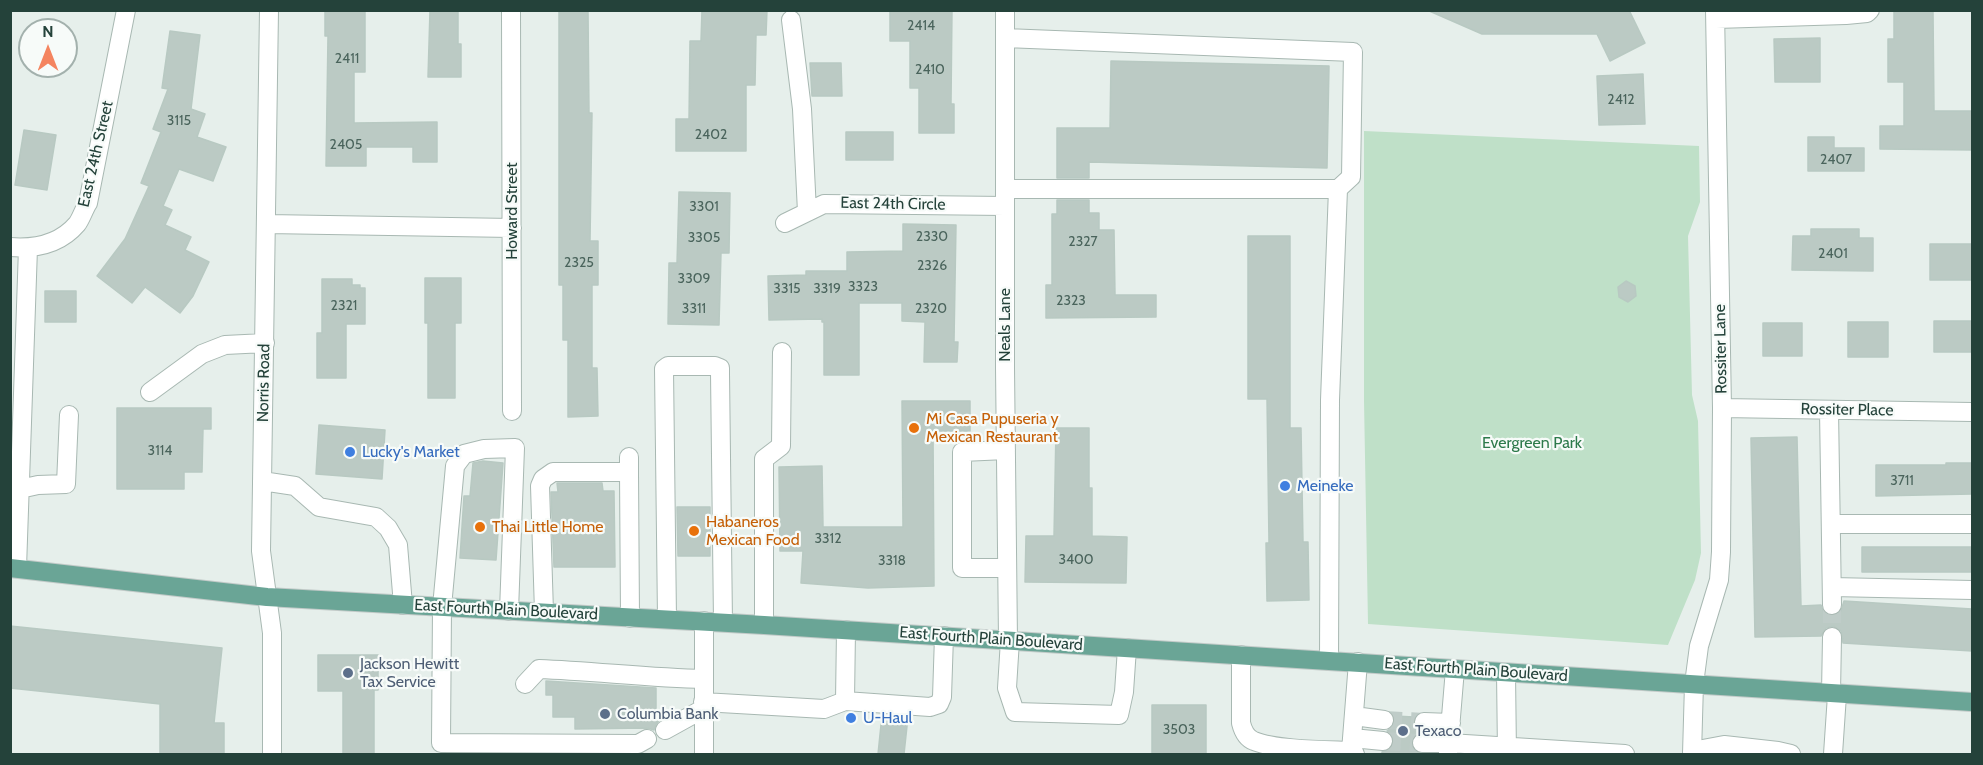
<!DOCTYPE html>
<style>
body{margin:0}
#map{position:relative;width:1983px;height:765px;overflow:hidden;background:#e6efeb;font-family:Cabin,sans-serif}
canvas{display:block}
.frame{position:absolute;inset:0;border:12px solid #24423a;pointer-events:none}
.north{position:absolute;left:18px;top:18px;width:60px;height:60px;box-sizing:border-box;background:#f7fbf9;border:2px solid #a3b1ad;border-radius:50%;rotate:0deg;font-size:16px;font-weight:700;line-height:24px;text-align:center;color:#24423a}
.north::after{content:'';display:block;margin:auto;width:21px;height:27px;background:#f4845f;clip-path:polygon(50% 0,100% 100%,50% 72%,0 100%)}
</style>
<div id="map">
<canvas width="1983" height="765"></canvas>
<div class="frame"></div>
<div class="north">N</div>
</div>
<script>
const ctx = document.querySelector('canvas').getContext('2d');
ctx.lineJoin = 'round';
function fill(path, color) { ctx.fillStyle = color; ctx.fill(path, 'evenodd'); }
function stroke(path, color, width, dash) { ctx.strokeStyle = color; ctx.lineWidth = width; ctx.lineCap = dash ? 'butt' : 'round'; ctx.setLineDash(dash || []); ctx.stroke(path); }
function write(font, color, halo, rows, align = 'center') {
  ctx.font = font + ' Cabin,sans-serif'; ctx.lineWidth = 4.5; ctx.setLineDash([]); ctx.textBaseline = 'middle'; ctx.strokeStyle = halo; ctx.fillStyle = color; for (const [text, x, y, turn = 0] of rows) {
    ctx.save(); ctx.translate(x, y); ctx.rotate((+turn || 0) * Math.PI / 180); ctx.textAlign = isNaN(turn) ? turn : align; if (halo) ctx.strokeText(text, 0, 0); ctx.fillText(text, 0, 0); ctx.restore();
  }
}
fill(new Path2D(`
 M1364,131L1699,146L1700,202L1688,236L1692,395L1698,421L1701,553L1695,580L1668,645L1368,624L1364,401Z`), '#bfe0c8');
const building = new Path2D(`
 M325,10H365V72H354V123L437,122V162H413V147H366V166H326L328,36H325Z
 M430,10H458V44H461V77H428Z
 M559,10H588L589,113H592L590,241H598V285H592V368H597L598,416L568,417V340H563V285H559Z
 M702,10H767L766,35H756L755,85H746V151H676V119H689L690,41H701Z
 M890,10H952L951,104H954V133H919V88H910V41H890Z
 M1427,10H1629L1645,43L1610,61L1597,34H1482Z
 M1894,10H1933L1934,111H1972V150L1880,149V126H1904V82H1888V39H1894Z
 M170,31L200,35L191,109L205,114L197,137L226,147L213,181L179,169L163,206L172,210L165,225L191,237L185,250L209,262L193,296L180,313L145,287L132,303L97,276L125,239L149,186L141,183L161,132L153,129L168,89L162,88Z
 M1820,38V82H1775L1774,39Z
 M1111,61L1329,66L1327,168L1089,162V178H1057V128H1110Z
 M810,63H841L842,96H812Z
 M1643,74L1645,124L1599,125L1597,76Z
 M24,130L56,135L47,190L15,185Z
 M846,132H893V160H846Z
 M1808,137H1834V148H1864V171H1808Z
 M679,192L730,193L729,253H721L719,325L668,324L669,263H677Z
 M1057,200H1089V213H1099V230H1114L1115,295H1156V317L1046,318V285H1052V214H1057Z
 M903,224L956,225L954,342H958L957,362H924L925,322L902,321V303H859V375H824V322H822V319L769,320L768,276L806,275V271H847V252L903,251Z
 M1811,229H1859V238H1873V271L1792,270L1793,236H1811Z
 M1248,236H1290V428H1301L1303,542H1308L1309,600L1267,601L1266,543H1269L1267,399H1248Z
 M1930,244H1972V280H1930Z
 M425,278H461V323H455V398H428V323H425Z
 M322,279H352V285H360V288H365V324H346V378H317V333H322Z
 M1626,281L1635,286L1636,296L1628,302L1619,297L1618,287Z
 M45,291H76V322H45Z
 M1934,321H1972V352H1934Z
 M1848,322H1888V357H1848Z
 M1763,323H1802V356H1763Z
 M902,401H970V431H933L934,586L868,588L801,583L803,551H780L779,467L822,466L823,527H903Z
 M117,408H211V429H203L202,472H184V489H117Z
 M319,425L385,430L382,479L316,474Z
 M1056,428H1089V488H1092V536L1127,537L1126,583L1025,582L1026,536H1054Z
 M1797,437L1801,606L1821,605L1823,611L1832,616L1841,611L1844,601L1972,609V651L1843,643L1841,631L1833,626L1826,628L1821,636L1755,637L1751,438Z
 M483,461L503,463L496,560L460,558L464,496H470L473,463Z
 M1946,463H1972V494L1876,496V465H1946Z
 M557,483H602L603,491H614L615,567H554L551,492H558Z
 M677,507H710V556H678Z
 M1862,547H1972V572H1862Z
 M10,626L222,648L214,723H224V754H160V704L10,688Z
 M318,655H378V690H374V754H343V691H318Z
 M546,681L656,688V711L660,720L656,724L654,730L647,728L575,729V717H553V695H546Z
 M1152,705H1206V754H1152Z
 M882,715L908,717L904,754H878Z
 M1394,716L1414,717V727L1420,732L1413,737L1411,744L1413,749L1422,754H1382V752L1392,748L1394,743L1393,736L1387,731L1393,726Z`);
fill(building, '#bbcac4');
stroke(building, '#b8c9c2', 1.5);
stroke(new Path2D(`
 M1832,605V637
 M1384,720L1424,722
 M1383,741L1422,743`), '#bfccc8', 18, [18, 9]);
const minor = new Path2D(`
 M269,10L261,551L272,633V754
 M511,10L512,411
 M1005,10V368L1008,640
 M1716,19L1846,15L1867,13L1870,10
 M791,20L802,109L807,212
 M1005,38L1353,52L1351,177L1338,189H1005
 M785,223L824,204L1005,206
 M267,224L512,228
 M10,247C35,249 60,244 77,224C81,219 84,209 88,203L126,10
 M150,392L202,354L225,345L265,343
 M1722,408L1972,412
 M1829,410L1832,605
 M1006,450L962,452V568H1007
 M629,472L630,618
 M262,481L295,486L319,507L376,517L388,528L398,545L403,605
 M20,489L38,485L66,484L69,415
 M1831,524H1972
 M17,568L28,248
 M1832,587L1972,590
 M509,611L515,448L484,449L464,454L455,466L442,607L441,743L638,744L647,739
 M544,612L540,486L543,479L553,472H629V457
 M667,619L664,369L668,366H715L720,368V373L723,622
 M764,625V459L781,446L782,352
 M1010,640L1007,688L1015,712L1119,715L1124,692L1127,648
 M1241,655V723C1243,731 1246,738 1254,741C1275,750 1327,750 1351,751
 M1329,661L1330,400L1338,189
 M1506,673L1507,754
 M525,684L539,669C594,671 649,678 704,679
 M1831,693L1832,637
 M845,701L846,630
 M703,702L824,709L845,701L930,707L939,704L942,697L944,636
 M1354,716L1384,720
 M1424,722L1451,723
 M665,730L703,709
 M1352,738L1383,741
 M1422,743H1449L1625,754
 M1692,751L1724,745L1778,751L1791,754
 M1448,753L1455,669
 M704,754V621
 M1355,754L1351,751L1358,662
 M1692,754L1694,684L1699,646L1719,580L1721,552L1722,408L1715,10
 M1833,754L1837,695`);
const major = new Path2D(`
 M10,568L267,597L764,625L1972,702`);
stroke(minor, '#a8b8b2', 20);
stroke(major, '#c2cac8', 20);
stroke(minor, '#fff', 18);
stroke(major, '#6aa596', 18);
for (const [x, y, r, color] of [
 [914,428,6,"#e8710a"],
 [350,452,6,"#3f7fe0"],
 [1285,486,6,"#3f7fe0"],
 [480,527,6,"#e8710a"],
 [694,531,6,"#e8710a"],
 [348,673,6,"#5c6f8a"],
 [605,714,6,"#5c6f8a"],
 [851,718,6,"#3f7fe0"],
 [1403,731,6,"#5c6f8a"]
]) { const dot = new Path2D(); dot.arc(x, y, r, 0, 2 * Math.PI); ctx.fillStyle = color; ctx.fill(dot); stroke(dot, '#f7fbf9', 2); }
write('14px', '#4a645c', null, [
 ["2414",921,26],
 ["2411",347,59],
 ["2410",930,70],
 ["2412",1621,100],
 ["3115",179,121],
 ["2402",711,135],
 ["2405",346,145],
 ["2407",1836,160],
 ["3301",704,207],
 ["2330",932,237],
 ["3305",704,238],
 ["2327",1083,242],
 ["2401",1833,254],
 ["2325",579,263],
 ["2326",932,266],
 ["3309",694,279],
 ["3323",863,287],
 ["3315",787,289],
 ["3319",827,289],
 ["2323",1071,301],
 ["2321",344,306],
 ["3311",694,309],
 ["2320",931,309],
 ["3114",160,451],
 ["3711",1902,481],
 ["3312",828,539],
 ["3400",1076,560],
 ["3318",892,561],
 ["3503",1179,730]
]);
write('16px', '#24423a', '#f7fbf9', [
 ["East 24th Street",96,154,-77],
 ["East 24th Circle",893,204,1],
 ["Howard Street",512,211,-90],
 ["Neals Lane",1005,325,-90],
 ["Rossiter Lane",1721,349,-91],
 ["Norris Road",264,383,-89],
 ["Rossiter Place",1847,410,1],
 ["East Fourth Plain Boulevard",506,610,3],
 ["East Fourth Plain Boulevard",991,639,4],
 ["East Fourth Plain Boulevard",1476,670,4]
]);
write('16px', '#c56008', '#f7fbf9', [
 ["Mi Casa Pupuseria y",926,419],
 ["Mexican Restaurant",926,437],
 ["Habaneros",706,522],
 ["Mexican Food",706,540],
 ["Thai Little Home",492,527]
], 'left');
write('16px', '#2d7a4b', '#f7fbf9', [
 ["Evergreen Park",1532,443]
]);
write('16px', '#366cbe', '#f7fbf9', [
 ["Lucky's Market",362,452],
 ["Meineke",1297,486],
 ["U-Haul",863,718]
], 'left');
write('16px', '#4e5e75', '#f7fbf9', [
 ["Jackson Hewitt",360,664],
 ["Tax Service",360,682],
 ["Columbia Bank",617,714],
 ["Texaco",1415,731]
], 'left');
</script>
